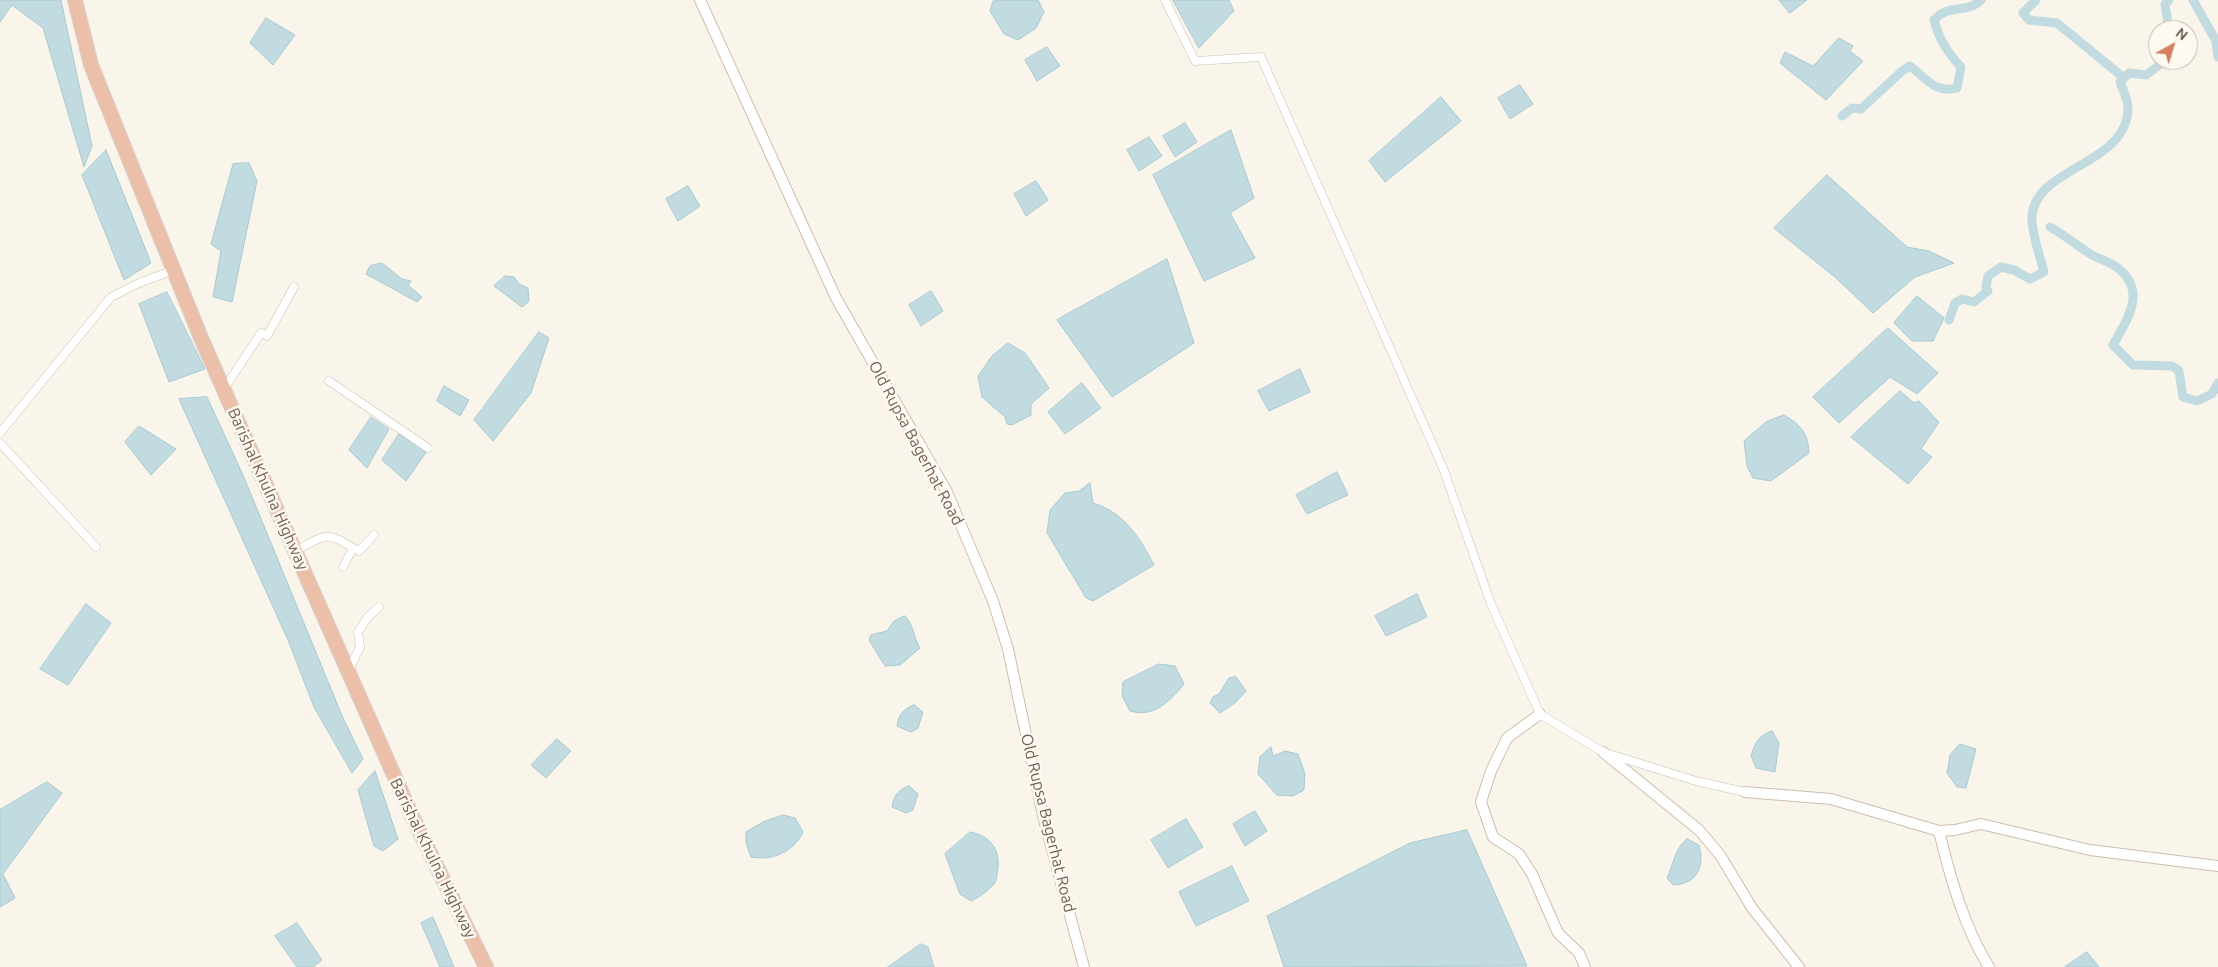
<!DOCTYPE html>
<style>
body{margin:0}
#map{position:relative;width:2218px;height:967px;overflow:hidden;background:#faf5ea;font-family:Ubuntu,sans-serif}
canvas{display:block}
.north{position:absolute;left:2148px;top:20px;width:50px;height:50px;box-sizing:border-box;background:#fdf9f0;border:1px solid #c5bbb0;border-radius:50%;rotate:39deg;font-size:14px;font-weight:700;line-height:20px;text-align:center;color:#725e51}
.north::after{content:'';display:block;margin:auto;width:18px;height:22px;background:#d48060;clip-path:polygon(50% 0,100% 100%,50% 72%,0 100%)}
</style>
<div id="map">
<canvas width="2218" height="967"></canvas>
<div class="north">N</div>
</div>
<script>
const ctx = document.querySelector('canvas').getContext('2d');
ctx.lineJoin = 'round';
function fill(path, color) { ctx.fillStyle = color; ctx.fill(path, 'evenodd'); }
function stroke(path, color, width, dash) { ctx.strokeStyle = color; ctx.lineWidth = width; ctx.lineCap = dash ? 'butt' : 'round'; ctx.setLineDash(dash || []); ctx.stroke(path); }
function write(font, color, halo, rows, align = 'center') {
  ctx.font = font + ' Ubuntu,sans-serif'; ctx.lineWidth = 5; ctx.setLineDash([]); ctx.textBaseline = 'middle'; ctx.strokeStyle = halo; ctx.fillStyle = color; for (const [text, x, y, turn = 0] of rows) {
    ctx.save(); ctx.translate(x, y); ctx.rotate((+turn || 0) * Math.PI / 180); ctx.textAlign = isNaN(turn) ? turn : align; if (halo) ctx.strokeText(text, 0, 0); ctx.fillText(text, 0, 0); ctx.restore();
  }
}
const water = new Path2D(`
 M0,0H61L92,146L84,167L43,28L12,5L0,22Z
 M994,0H1038L1044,12L1036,28L1018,40L1004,34L990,11Z
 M1173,0H1229L1234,11L1199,48Z
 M1779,0H1807L1790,13Z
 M266,18L295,35L273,65L250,43Z
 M1839,38L1853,46L1850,51L1863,61L1826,100L1780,63L1785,52L1813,66Z
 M1047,47L1060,66L1037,81L1025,60Z
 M1520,85L1533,104L1510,119L1498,98Z
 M1441,97L1461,121L1385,182L1369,161Z
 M1185,123L1197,142L1175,157L1163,136Z
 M1231,130L1254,198L1230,213L1255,258L1204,281L1153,175Z
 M1149,137L1162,156L1139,171L1127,150Z
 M106,150L151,263L124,280L82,175Z
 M249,163L257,181L232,302L213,297L221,251L211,244L233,164Z
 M1827,175L1907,247L1929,251L1954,263L1915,277L1873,313L1836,278L1774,228Z
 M1036,181L1048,200L1026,216L1014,194Z
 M688,186L700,206L678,221L666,199Z
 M1167,259L1194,343L1112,397L1057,320Z
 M382,263L402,279L411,281L408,285L422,297L417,302L366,274L370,266Z
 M505,276L514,277L519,284L528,288L529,301L522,307L494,286Z
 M931,291L943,311L921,326L909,305Z
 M167,292L205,369L169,382L139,304Z
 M1917,296L1944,318L1933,341H1912L1894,323Z
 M1888,328L1938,373L1917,394L1890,377L1839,423L1813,397Z
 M539,332L549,338L531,393L493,441L474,420Z
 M1008,343L1025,353L1049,388L1031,404V415L1012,425L1007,424L1005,417L982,397L978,376L992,356Z
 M1300,369L1310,392L1269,411L1258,391Z
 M1082,383L1101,408L1065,434L1048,412Z
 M444,386L469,400L460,416L437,401Z
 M1900,391L1914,403L1919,401L1939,422L1921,449L1932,457L1908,484L1851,437Z
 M207,397L243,475L343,718L363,759L352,773L314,707L288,640L179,399Z
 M1784,415C1801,425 1808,433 1809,453L1771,481L1753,478L1747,466L1744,441L1766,422Z
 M371,417L389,429L367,468L349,450Z
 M139,426L176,449L151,475L125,442Z
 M399,434L427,451L406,481L382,460Z
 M1337,472L1348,495L1307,514L1296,495Z
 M1090,483L1093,503C1124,512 1140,538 1154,565L1093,601L1086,598L1047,533L1050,510L1065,493L1079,491Z
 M1417,594L1427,617L1386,636L1375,616Z
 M86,604L111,623L68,685L40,669Z
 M905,616C914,625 913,637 920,648L900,665L885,666L869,640L871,635L887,631L894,621Z
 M1159,664L1175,666L1184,684C1170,701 1154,718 1130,711L1122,696L1123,682Z
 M1236,677L1246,691L1236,702L1220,713L1210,703L1213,697L1219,694L1229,678Z
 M914,705L923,712L918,728L911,732L897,726C899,714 903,709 914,705Z
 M1772,731L1779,743L1775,772L1756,768L1751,756C1755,743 1758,736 1772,731Z
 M557,739L571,751L546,778L531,765Z
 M1960,744L1976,749L1966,788L1957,787L1947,773L1950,755Z
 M1271,747L1273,756L1285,751L1298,754L1305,774L1304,790L1293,796L1277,795L1258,774L1260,757Z
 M375,771L398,839L383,851L374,846L358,790Z
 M47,782L62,793L3,874L15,898L0,907V810Z
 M909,786L918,794L913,810L906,813L892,807C894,795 898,790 909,786Z
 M1255,811L1267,831L1245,846L1233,824Z
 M783,815L795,818L803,832C794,852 772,861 751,857L746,843V832L763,822Z
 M1186,819L1203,847L1168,868L1151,840Z
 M1467,830L1527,966L1284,967L1267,916L1410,843Z
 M970,832C992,836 1002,852 997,873C997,877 996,881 994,884C988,891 980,897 971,901L960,894L945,854Z
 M1687,839L1699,845C1705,867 1697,884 1673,885L1667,878C1674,864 1674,849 1687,839Z
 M1232,866L1249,901L1196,926L1179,892Z
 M433,917L454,967H440L421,923Z
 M297,923L322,960L313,967H297L275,936Z
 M921,944L928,947L934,967H888Z
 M2087,952L2099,967H2065Z`);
fill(water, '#c1dbe1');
stroke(water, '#a8c9d2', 1);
stroke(new Path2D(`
 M2036,0L2023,13L2029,20L2057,23L2124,78
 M2169,0L2165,4L2169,30
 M2193,0L2216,41L2218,57
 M1842,116L1852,108L1861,109L1902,71L1910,66C1926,78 1935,94 1957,88L1961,67C1947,52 1939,39 1934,20C1949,3 1967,14 1981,0
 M2050,227C2065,235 2077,246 2092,255C2101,260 2111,262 2119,269C2147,292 2127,320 2113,345L2133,365L2172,366L2179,371L2183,397L2197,401L2212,394L2218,383
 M1949,320L1955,303L1962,299L1974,302L1988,291L1986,287L1988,276L2001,267L2014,270L2030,279L2044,272C2040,257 2031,231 2032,216C2036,166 2127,166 2128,108C2128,100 2123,90 2120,82L2129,73L2146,75L2166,60`), '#c1dbe1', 9);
const street = new Path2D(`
 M1165,0L1195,61L1261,57L1443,468L1491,604L1540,714L1603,752L1696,781L1745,792
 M329,381L428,448
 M224,389L261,333L267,336L294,287
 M0,433L111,297L139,283L174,270
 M0,443L96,547
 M353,548L359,551L374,535
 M295,551C323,537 325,529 353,548L343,567
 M348,672L360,647L358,632L368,617L379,607`);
const secondary = new Path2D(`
 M700,0L836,298L947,492L993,601L1008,649L1044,820L1084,967
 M1540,714L1507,738L1491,771L1481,802L1493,837L1519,854L1532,874L1558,933L1579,953L1585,967
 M1603,752L1699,830L1720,855L1752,908L1799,967
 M1745,792L1831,799L1939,831L1955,830L1981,824L2090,850L2218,866
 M1939,831C1950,877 1964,927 1989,967`);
const highway = new Path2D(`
 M75,0L91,65L201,338L412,816L486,967`);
stroke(street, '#cbbeb1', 9);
stroke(secondary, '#cdbeaf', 12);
stroke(highway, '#d8d2ce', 16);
stroke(street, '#fff', 8);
stroke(secondary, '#fff', 10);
stroke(highway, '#ecbfa9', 14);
write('16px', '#725e51', '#fdf9f0', [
 ["Old Rupsa Bagerhat Road",916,443,62],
 ["Barishal Khulna Highway",268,489,66],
 ["Old Rupsa Bagerhat Road",1048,823,76],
 ["Barishal Khulna Highway",433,858,64]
]);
</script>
